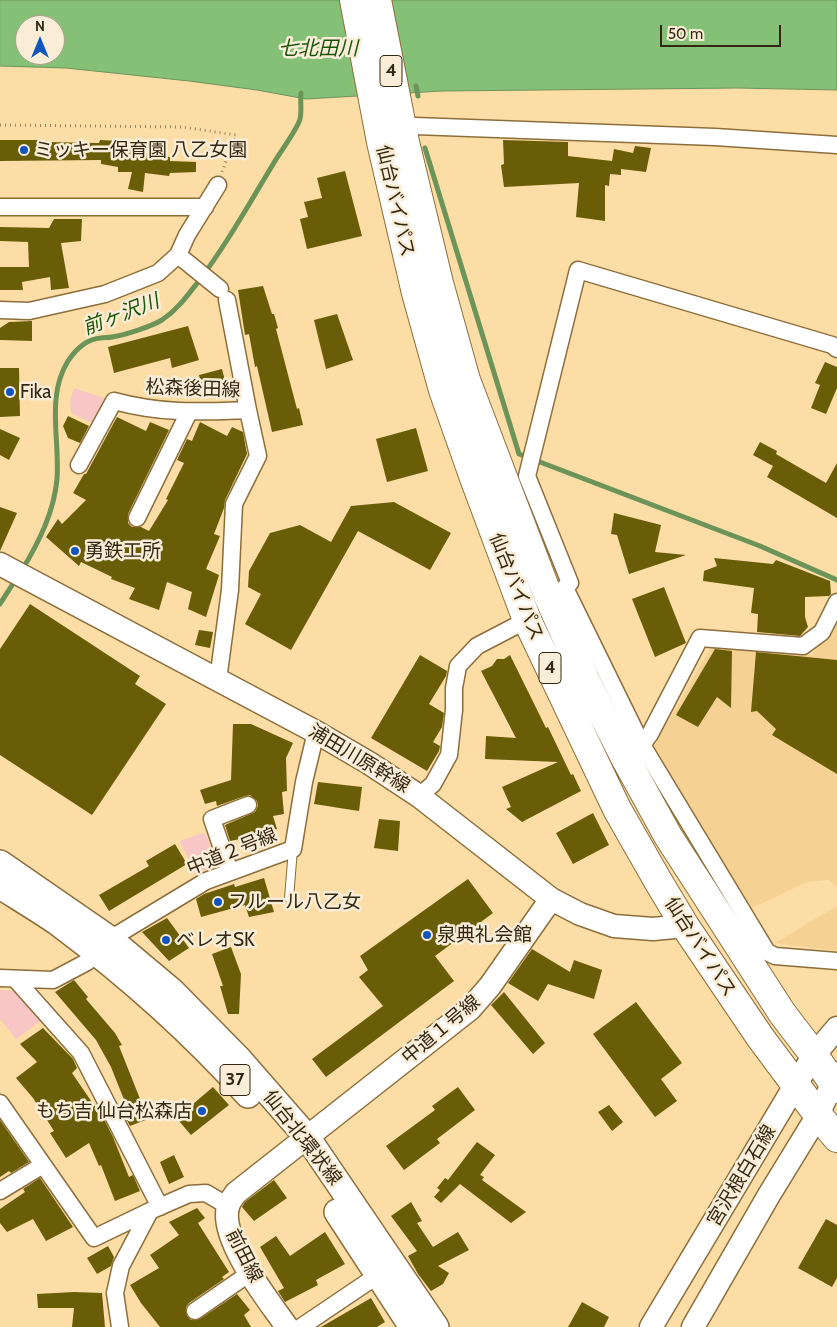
<!DOCTYPE html>
<meta charset="utf-8">
<style>
body{margin:0}
#map{position:relative;width:837px;height:1327px;overflow:hidden;background:#fddda6;font-family:Cabin,sans-serif}
canvas{display:block}
.north{position:absolute;left:15px;top:15px;width:50px;height:50px;box-sizing:border-box;background:#faedd8;border:1px solid #aa9e88;border-radius:50%;rotate:0deg;font-size:14px;font-weight:700;line-height:20px;text-align:center;color:#332711}
.north::after{content:'';display:block;margin:auto;width:18px;height:22px;background:#0f54bf;clip-path:polygon(50% 0,100% 100%,50% 72%,0 100%)}
.scale{position:absolute;left:660px;top:25px;width:121px;height:22px;box-sizing:border-box;border:2px solid #332711;border-top:0;padding-left:6px;font-size:15px;line-height:18px;white-space:nowrap;color:#332711;-webkit-text-stroke:4px #faedd8;paint-order:stroke}
</style>
<div id="map">
<canvas width="837" height="1327"></canvas>
<div class="north">N</div>
<div class="scale">50 m</div>
</div>
<script>
const ctx = document.querySelector('canvas').getContext('2d');
ctx.lineJoin = 'round';
function fill(path, color) { ctx.fillStyle = color; ctx.fill(path, 'evenodd'); }
function stroke(path, color, width, dash) { ctx.strokeStyle = color; ctx.lineWidth = width; ctx.lineCap = dash ? 'butt' : 'round'; ctx.setLineDash(dash || []); ctx.stroke(path); }
function write(font, color, halo, rows, align = 'center') {
  ctx.font = font + ' Cabin,"Noto Sans JP",sans-serif'; ctx.lineWidth = 5; ctx.setLineDash([]); ctx.textBaseline = 'middle'; ctx.strokeStyle = halo; ctx.fillStyle = color; for (const [text, x, y, turn = 0] of rows) {
    ctx.save(); ctx.translate(x, y); ctx.rotate((+turn || 0) * Math.PI / 180); ctx.textAlign = isNaN(turn) ? turn : align; if (halo) ctx.strokeText(text, 0, 0); ctx.fillText(text, 0, 0); ctx.restore();
  }
}
fill(new Path2D(`
 M837,623V887L829,880L807,882L752,908L651,751L713,644L812,655Z
 M837,906V951L775,943Z`), '#f6d194');
fill(new Path2D(`
 M74,388L107,399L95,424L71,413L70,401Z
 M202,833L207,836L214,857L208,869L195,874L180,841Z
 M0,990L15,991L43,1019L16,1039L0,1019Z`), '#f8c6c4');
const water = new Path2D(`
 M0,0H837V90L738,88L442,91L306,99L257,90L189,81L66,68L0,66ZM25,25H55V55H25Z`);
fill(water, '#84c177');
stroke(water, '#6c9358', 1);
stroke(new Path2D(`
 M416,86L418,96
 M425,148L519,454L760,546L837,580
 M22,570C39,542 54,512 57,479C60,440 46,396 68,361C76,349 86,339 101,338C104,337 108,338 112,337C125,335 150,327 162,320C177,310 187,296 198,282C227,244 250,202 275,161C281,151 298,128 300,119C302,111 300,101 301,93
 M0,604L16,579`), '#6c9358', 5);
fill(new Path2D(`
 M0,140H47V142L99,143L100,140L140,142L139,153L170,157V161L196,162V172L170,173L169,176L145,173L143,192L128,189L132,172H118V167L101,164V160L0,161Z
 M503,140L568,142V156L612,161L614,149L633,153L635,146L651,148L646,172L621,169V175L610,174L609,186L605,185V221L576,217L579,183L504,187L501,165L504,164Z
 M345,171L362,236L307,249L300,219L308,217L304,202L322,198L317,178Z
 M54,219H82L81,241L61,243L69,288L51,290L50,277L22,282L23,290H0V267H29L28,242L0,241V227L49,228Z
 M263,286L272,314H274L278,328L276,329L297,409L299,408L303,425L272,432L257,366L255,367L249,334L245,335L238,290Z
 M337,314L353,360L326,369L314,320Z
 M32,321V341L0,340V328L9,322Z
 M188,326L199,360L172,368L170,358L114,373L108,347Z
 M825,362L837,367V388L826,414L811,408L820,385L815,383Z
 M0,368H19L20,416L0,417Z
 M222,369L228,392L215,396L212,385L202,388L199,375Z
 M68,416L89,426L80,443L68,438L63,426Z
 M117,417L146,431L150,422L169,430L128,514V523L132,527H141L149,531L168,500L166,499L184,463L177,460L187,439L192,441L200,422L227,436L232,427L243,432L247,454L225,500L224,508L214,534L220,536L206,569L219,575L206,617L188,609L192,592L167,582L159,610L129,599L135,588L111,579L112,577L81,562L79,566L46,537L58,519L62,524L86,500L73,493L84,474H86Z
 M416,428L428,471L387,482L376,439Z
 M0,429L20,438L9,460L0,455Z
 M760,442L777,451L776,454L826,483L837,463V518L767,477L773,466L753,455Z
 M394,502L451,533L430,570L358,531L291,650L245,624L261,594L248,587L249,571L270,533L300,525L331,542L351,506Z
 M0,507L17,513L0,551Z
 M614,513L661,525L655,552L686,555L629,574L617,535L611,534Z
 M714,558L773,564L776,560L830,581L831,594L829,596L805,597V617L808,627L800,636L757,632L758,614L751,613L754,588L703,581L704,571L717,566Z
 M664,587L686,643L655,657L632,599Z
 M30,604L140,676L135,684L166,704L92,815L0,755V649Z
 M199,630L213,632L210,648L195,645Z
 M715,649L732,651L731,708L717,697L698,727L676,715Z
 M756,652L837,660V774L772,735L776,729L757,711L751,712Z
 M420,655L447,671L446,676L429,704L444,713L442,727L433,742L440,746L439,751L427,771L371,738Z
 M510,655L546,728L548,727L571,775L573,774L581,791L522,822L506,809L511,807L502,787L558,762L485,759L486,736L516,738L481,671L492,666L497,659H504Z
 M233,724H251L293,743L286,758L287,791L282,792L284,814L273,816L277,829L249,834L250,837L230,841L225,825L255,812L258,806L257,801L250,795L245,796L217,806L216,801L205,804L200,790L231,780Z
 M318,782L362,787L359,811L314,804Z
 M593,813L609,845L573,864L556,833Z
 M379,819L400,821L398,851L374,848Z
 M175,844L187,864L109,911L99,895L149,866L146,861Z
 M264,878L274,912L249,917L245,905L201,917L196,899L204,894L234,884L235,887Z
 M468,879L493,913L435,956L454,981L326,1077L312,1059L383,1006L359,977L368,970L360,956Z
 M167,918L189,948L169,961L142,932Z
 M231,947L241,974L239,1014H228L220,986H223L212,954Z
 M532,949L570,972L574,960L602,970L594,999L548,984L538,1001L508,983Z
 M74,980L88,997L86,999L115,1033L122,1045L119,1046L148,1119L130,1126L121,1109L127,1107L111,1067L96,1040L55,992Z
 M504,992L545,1043L533,1054L491,1005Z
 M636,1002L682,1063L661,1079L677,1101L655,1117L593,1034Z
 M43,1028L73,1059L77,1068L72,1073L100,1114L101,1113L113,1137L129,1177L133,1175L140,1191L115,1201L101,1165L99,1166L89,1143L66,1158L50,1133L54,1131L33,1098L16,1078L37,1062L20,1044Z
 M213,1087L229,1105L191,1135L179,1121V1116Z
 M458,1087L475,1110L437,1139L440,1143L404,1170L386,1146L435,1110L432,1106Z
 M609,1105L623,1122L612,1131L598,1112Z
 M0,1120L29,1162L11,1173L9,1171L0,1177Z
 M477,1142L495,1155L480,1175L484,1177L482,1180L526,1212L511,1223L460,1184L441,1203L434,1197L440,1190L437,1188L445,1178L448,1180Z
 M174,1155L184,1177L169,1184L160,1162Z
 M40,1178L73,1227L46,1241L33,1219L7,1232L0,1223V1209L25,1192L23,1189Z
 M274,1180L287,1198L254,1221L242,1207L245,1202Z
 M411,1202L422,1221L417,1223L433,1247L458,1232L469,1250L438,1266L449,1273L443,1284L431,1291L418,1274L408,1256L417,1251L391,1216Z
 M197,1208L205,1218L198,1223L229,1272L222,1277L224,1279L189,1303L186,1307L187,1316L191,1320L200,1319L237,1294L250,1310L244,1315L251,1327H160L141,1303L130,1285L159,1268L150,1255L179,1235L169,1222Z
 M826,1219L837,1225V1278L832,1287L798,1268Z
 M325,1232L345,1264L316,1280L318,1285L285,1302L278,1291L284,1288L260,1247L276,1236L290,1256Z
 M108,1246L114,1257L111,1266L97,1274L87,1258Z
 M74,1292L102,1293L105,1327H72L74,1308H38L37,1294Z
 M371,1298L385,1322L377,1327H321Z
 M582,1302L609,1317L604,1327H568Z`), '#695d08');
const lane = new Path2D(`
 M289,898L293,849`);
const street = new Path2D(`
 M415,126L715,137L837,145
 M0,207H205
 M178,255L220,289
 M227,300L248,410
 M0,310L29,311L105,294L158,273L178,255L187,235L218,185
 M79,465L114,401C162,414 199,412 248,410L258,456L234,504L230,590L218,680
 M137,518L189,412
 M565,588L642,745L767,952L775,956L837,961
 M549,598L561,591L570,583L527,476L578,270L832,345L837,349
 M635,751L642,745L650,734L700,638L803,646L822,632L837,602
 M419,796L433,784L449,755L454,710V688L458,666L477,646L527,620
 M230,872L212,819L248,805
 M110,939L206,881L293,849L304,782L316,732
 M0,978L53,980L87,962L97,953
 M16,980L81,1053L160,1207
 M0,1103L94,1238L150,1211
 M0,1191L43,1165
 M195,1311L250,1273
 M120,1327L115,1293L121,1266L150,1211L189,1194L206,1193L228,1206
 M301,1327L378,1275`);
const secondary = new Path2D(`
 M0,564L316,732L369,763L419,796L551,899L580,914L614,926L653,929L685,926
 M287,1327C269,1301 219,1239 228,1207C229,1202 233,1197 236,1193L470,1009L490,986L551,899
 M651,1327L796,1084L814,1055L837,1028
 M693,1327L769,1195L818,1115L837,1073`);
const primary = new Path2D(`
 M0,863L110,939L172,991L238,1058L307,1137L436,1327
 M0,886C19,898 39,910 58,923C126,974 191,1031 248,1095
 M337,1212L412,1327`);
const highway = new Path2D(`
 M354,0L381,142L416,293L443,390L474,478L527,620L617,809L658,881L685,926L760,1037L818,1115L837,1138
 M377,0L405,142L439,283L466,380L549,598L585,679L624,756L668,836L782,1013L814,1055L837,1089`);
stroke(lane, '#8c6e3b', 10);
stroke(street, '#8c6e3b', 19);
stroke(secondary, '#8c6e3b', 25);
stroke(primary, '#8c6e3b', 28);
stroke(highway, '#8c6e3b', 30);
stroke(new Path2D(`
 M0,125L183,127L236,135L222,172`), '#9c865e', 3, [1, 4]);
stroke(lane, '#fff', 8);
stroke(street, '#fff', 16);
stroke(secondary, '#fff', 22);
stroke(primary, '#fff', 25);
stroke(highway, '#fff', 28);
for (const [x, y, r, color] of [
 [24,150,5,"#0f54bf"],
 [10,392,5,"#0f54bf"],
 [75,551,5,"#0f54bf"],
 [218,902,5,"#0f54bf"],
 [427,935,5,"#0f54bf"],
 [166,940,5,"#0f54bf"],
 [202,1111,5,"#0f54bf"]
]) { const dot = new Path2D(); dot.arc(x, y, r, 0, 2 * Math.PI); ctx.fillStyle = color; ctx.fill(dot); stroke(dot, '#faedd8', 2); }
for (const [x, y, w] of [
 [391,71,22],
 [550,668,22],
 [235,1080,30]
]) { const box = new Path2D(); box.roundRect(x - w / 2, y - 15.5, w, 31, 4); ctx.fillStyle = '#faedd8'; ctx.fill(box); stroke(box, '#332711', 1); }
write('bold 18px', '#332711', null, [
 ["4",391,71],
 ["4",550,668],
 ["37",235,1080]
]);
write('19px', '#332711', '#faedd8', [
 ["ミッキー保育園 八乙女園",34,150],
 ["Fika",20,392],
 ["勇鉄工所",85,551],
 ["フルール八乙女",228,902],
 ["泉典礼会館",437,935],
 ["ベレオSK",176,940],
 ["もち吉 仙台松森店",192,1111,"right"]
], 'left');
write('19px', '#332711', '#faedd8', [
 ["仙台バイパス",395,201,77],
 ["松森後田線",193,389,2],
 ["仙台バイパス",516,587,68],
 ["浦田川原幹線",359,759,31],
 ["中道２号線",232,852,-22],
 ["仙台バイパス",700,947,57],
 ["中道１号線",441,1030,-40],
 ["仙台北環状線",302,1138,52],
 ["宮沢根白石線",742,1176,-59],
 ["前田線",244,1256,63]
]);
write('italic 20px', '#195407', '#faedd8', [
 ["七北田川",318,49],
 ["前ヶ沢川",121,315,-21]
]);
</script>
